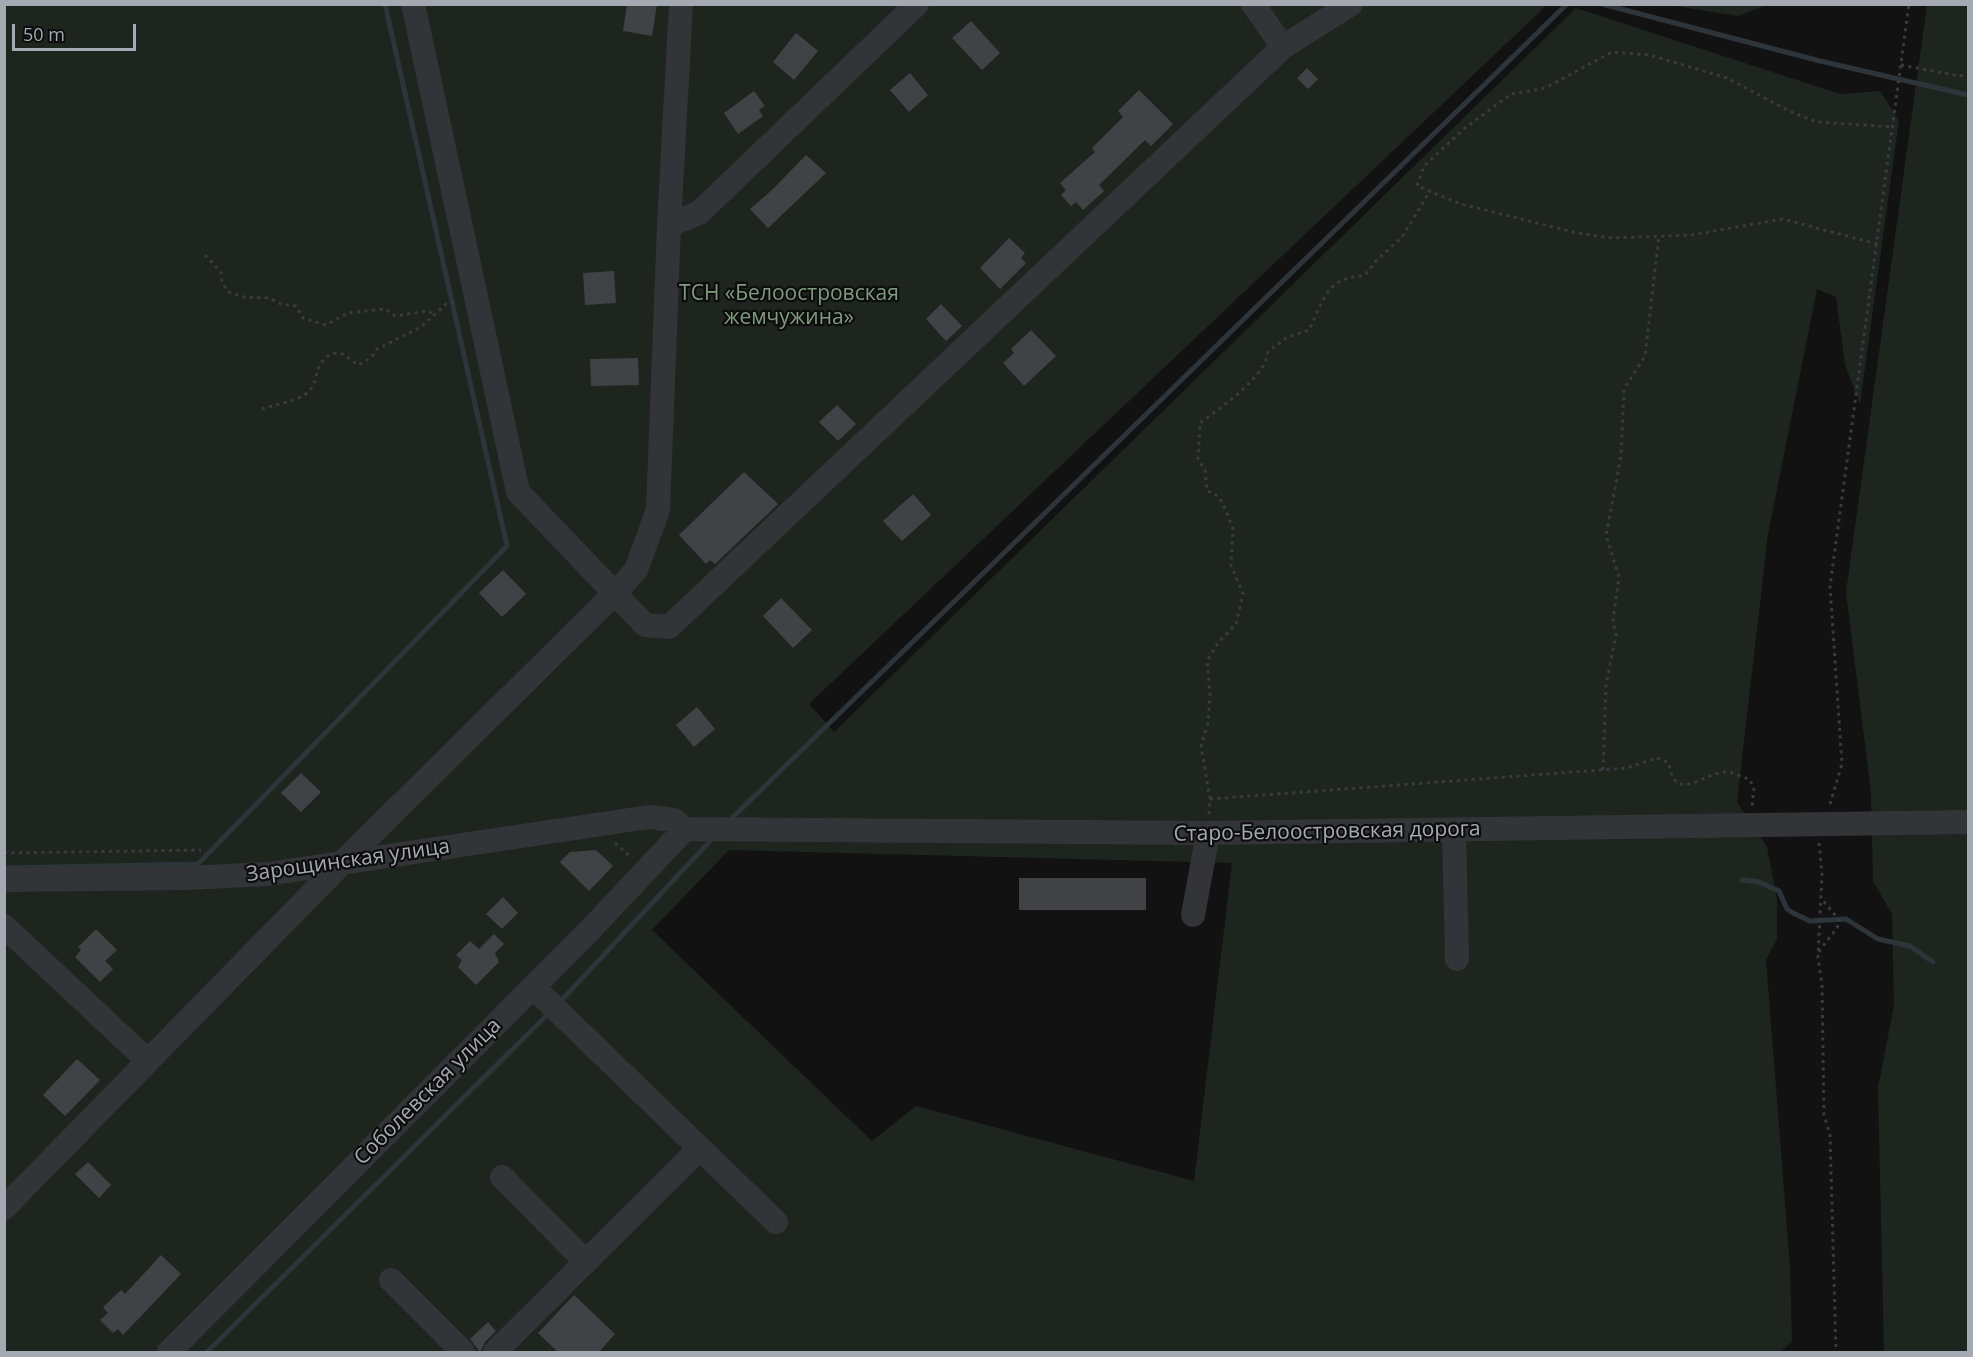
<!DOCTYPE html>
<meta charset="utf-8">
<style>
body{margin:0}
#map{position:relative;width:1973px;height:1357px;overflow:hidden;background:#121213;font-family:"Open Sans",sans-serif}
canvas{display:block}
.frame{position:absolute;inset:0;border:6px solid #a5a9b2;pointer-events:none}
.scale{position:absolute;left:12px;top:24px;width:124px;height:27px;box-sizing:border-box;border:3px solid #a5a9b2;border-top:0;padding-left:8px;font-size:18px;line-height:21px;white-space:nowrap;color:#a5a9b2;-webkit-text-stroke:4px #0d0d0e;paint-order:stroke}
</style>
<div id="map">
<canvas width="1973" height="1357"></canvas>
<div class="frame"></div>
<div class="scale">50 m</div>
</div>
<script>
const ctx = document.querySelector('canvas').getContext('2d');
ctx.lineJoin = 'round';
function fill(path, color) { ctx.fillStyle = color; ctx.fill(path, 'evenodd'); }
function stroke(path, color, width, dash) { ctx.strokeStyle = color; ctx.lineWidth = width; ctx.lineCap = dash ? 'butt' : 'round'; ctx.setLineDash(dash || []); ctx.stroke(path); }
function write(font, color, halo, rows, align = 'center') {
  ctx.font = font + ' "Open Sans",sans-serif'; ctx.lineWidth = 4.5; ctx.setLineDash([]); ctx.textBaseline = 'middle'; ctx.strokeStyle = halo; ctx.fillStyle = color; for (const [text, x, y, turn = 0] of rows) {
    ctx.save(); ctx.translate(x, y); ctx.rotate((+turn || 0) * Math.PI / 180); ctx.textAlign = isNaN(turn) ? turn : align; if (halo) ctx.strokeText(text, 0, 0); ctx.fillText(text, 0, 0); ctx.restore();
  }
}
fill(new Path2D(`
 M5,5H1547L809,704L834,732L1576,8L1840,94L1880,91L1899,120L1860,404L1845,365L1836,297L1817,289L1768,534L1737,802L1767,847L1777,899V939L1766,960L1790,1267L1792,1342L1780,1352H5ZM729,850L1232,863L1194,1181L916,1106L872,1141L652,930Z
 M1670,5L1767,4V5L1738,16Z
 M1927,5H1968V1352H1884L1878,1088L1894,1005L1892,914L1873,881L1871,792L1846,592Z`), '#1e251f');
stroke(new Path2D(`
 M1602,4L1820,61L1968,95
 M730,820L1567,4
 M4,868L198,864L507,546L385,4
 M1742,880L1759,882L1779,891L1787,909L1793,913L1810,921L1846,919L1878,939L1910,946L1933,962
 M559,1003L710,841
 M207,1352L548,1014`), '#2d343a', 5);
fill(new Path2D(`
 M627,4H657L652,36L623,31Z
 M971,21L1000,53L982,70L952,38Z
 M796,33L818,51L794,80L773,62Z
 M1307,68L1318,79L1308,89L1297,78Z
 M910,73L928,95L909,112L890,90Z
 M1139,90L1173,124L1151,146L1145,140L1099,185L1104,191L1083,210L1076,202L1071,206L1061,195L1066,190L1060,183L1095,152L1092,148L1123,117L1118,111Z
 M754,91L765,106L759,110L763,116L738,134L724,113Z
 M806,155L826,173L768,228L750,209L772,190Z
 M1009,238L1025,253L1021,258L1026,263L1000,289L980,268Z
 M614,271L616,303L585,305L583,273Z
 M941,304L962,326L946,341L926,319Z
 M1031,330L1056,356L1024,386L1003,363L1014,353L1011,349Z
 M638,358L639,385L591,386L590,359Z
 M837,405L856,424L838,441L819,422Z
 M744,472L778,504L715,564L710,560L706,564L679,535Z
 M913,494L931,515L902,541L883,521Z
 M503,570L526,594L502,617L479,593Z
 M781,598L812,630L793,648L763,616Z
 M697,707L715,729L694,747L676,725Z
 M301,773L321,792L301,812L281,793Z
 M596,850L613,866L589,891L560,862L570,852Z
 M1019,878H1146V910H1019Z
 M503,897L518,913L502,929L486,914Z
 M96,929L117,950L105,961L113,969L100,982L75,957L81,950L78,947Z
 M494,934L504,944L495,953L499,962L476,985L458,967L462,960L456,955L470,941L479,949Z
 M77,1059L100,1080L65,1116L43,1095Z
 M88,1162L111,1185L99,1198L75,1174Z
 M161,1255L181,1274L123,1335L118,1329L113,1333L100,1320L108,1313L103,1307L121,1290L125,1294Z
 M574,1295L615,1334L598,1353H559L538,1333Z
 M488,1322L496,1331L485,1342L480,1352L470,1339Z`), '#414246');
stroke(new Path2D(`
 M1901,65L1960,76L1968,74
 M1877,244L1783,219L1691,235L1612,238L1577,233L1461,204L1417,186L1424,166L1465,128L1511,94L1545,88L1612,52L1650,55L1727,78L1791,112L1817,122L1893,127
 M205,255L221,272L222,283L229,292L242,297L269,298L281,304L296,306L303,318L326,325L348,313L385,309L395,316L427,311L434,314
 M262,409C275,404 297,402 308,392C322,378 310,366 333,353L343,354L358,365L371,358L377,349L421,327L446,304L457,302
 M1603,770L1606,685L1616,635L1613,621L1619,577L1606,535L1621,456L1624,389L1645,356L1659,236
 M1210,799L1627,768L1657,758L1669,763C1674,806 1706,771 1726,772C1733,772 1742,777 1749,779L1754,787L1752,807
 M1830,804L1842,764L1830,586L1909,4
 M1209,814L1210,799L1201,746L1208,723L1210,694L1207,661L1218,643L1236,624L1243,594L1231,565L1233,528L1222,502L1214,493L1207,491L1205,470L1198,459L1200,423C1220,408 1265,378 1268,352L1286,338L1309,330C1318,313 1324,287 1343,280C1350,277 1359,277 1366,274L1375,262L1402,237L1430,191
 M615,843L632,858
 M1819,843L1822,874L1818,958L1822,985L1824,1115L1830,1135L1836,1352
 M4,853L201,850
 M1819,952C1825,941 1836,933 1840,921L1821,898`), '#393b3e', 3, [3, 4.5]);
stroke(new Path2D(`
 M413,4L518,492L645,625L669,627L1283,47L1351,4
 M1253,4L1283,47
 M669,225L699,213L917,4
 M685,829L1208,833L1968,822
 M1454,831L1457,959
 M4,880L187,878L268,874L649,817L674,820L685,829
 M1193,915L1208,833
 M4,926L148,1061
 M533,987L776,1222
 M502,1177L586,1262
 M4,1208L341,864L614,594L636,570L658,510L669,225L681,4
 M391,1280L463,1352
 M169,1352L588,932L685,829
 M495,1352L699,1149`), '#333437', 24);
write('21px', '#7e9b7e', '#0d0d0e', [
 ["ТСН «Белоостровская",789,294],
 ["жемчужина»",789,318]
]);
write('21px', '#a5a9b2', '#0d0d0e', [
 ["Старо-Белоостровская дорога",1327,832,-1],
 ["Зарощинская улица",348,861,-8],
 ["Соболевская улица",428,1092,-45]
]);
</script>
